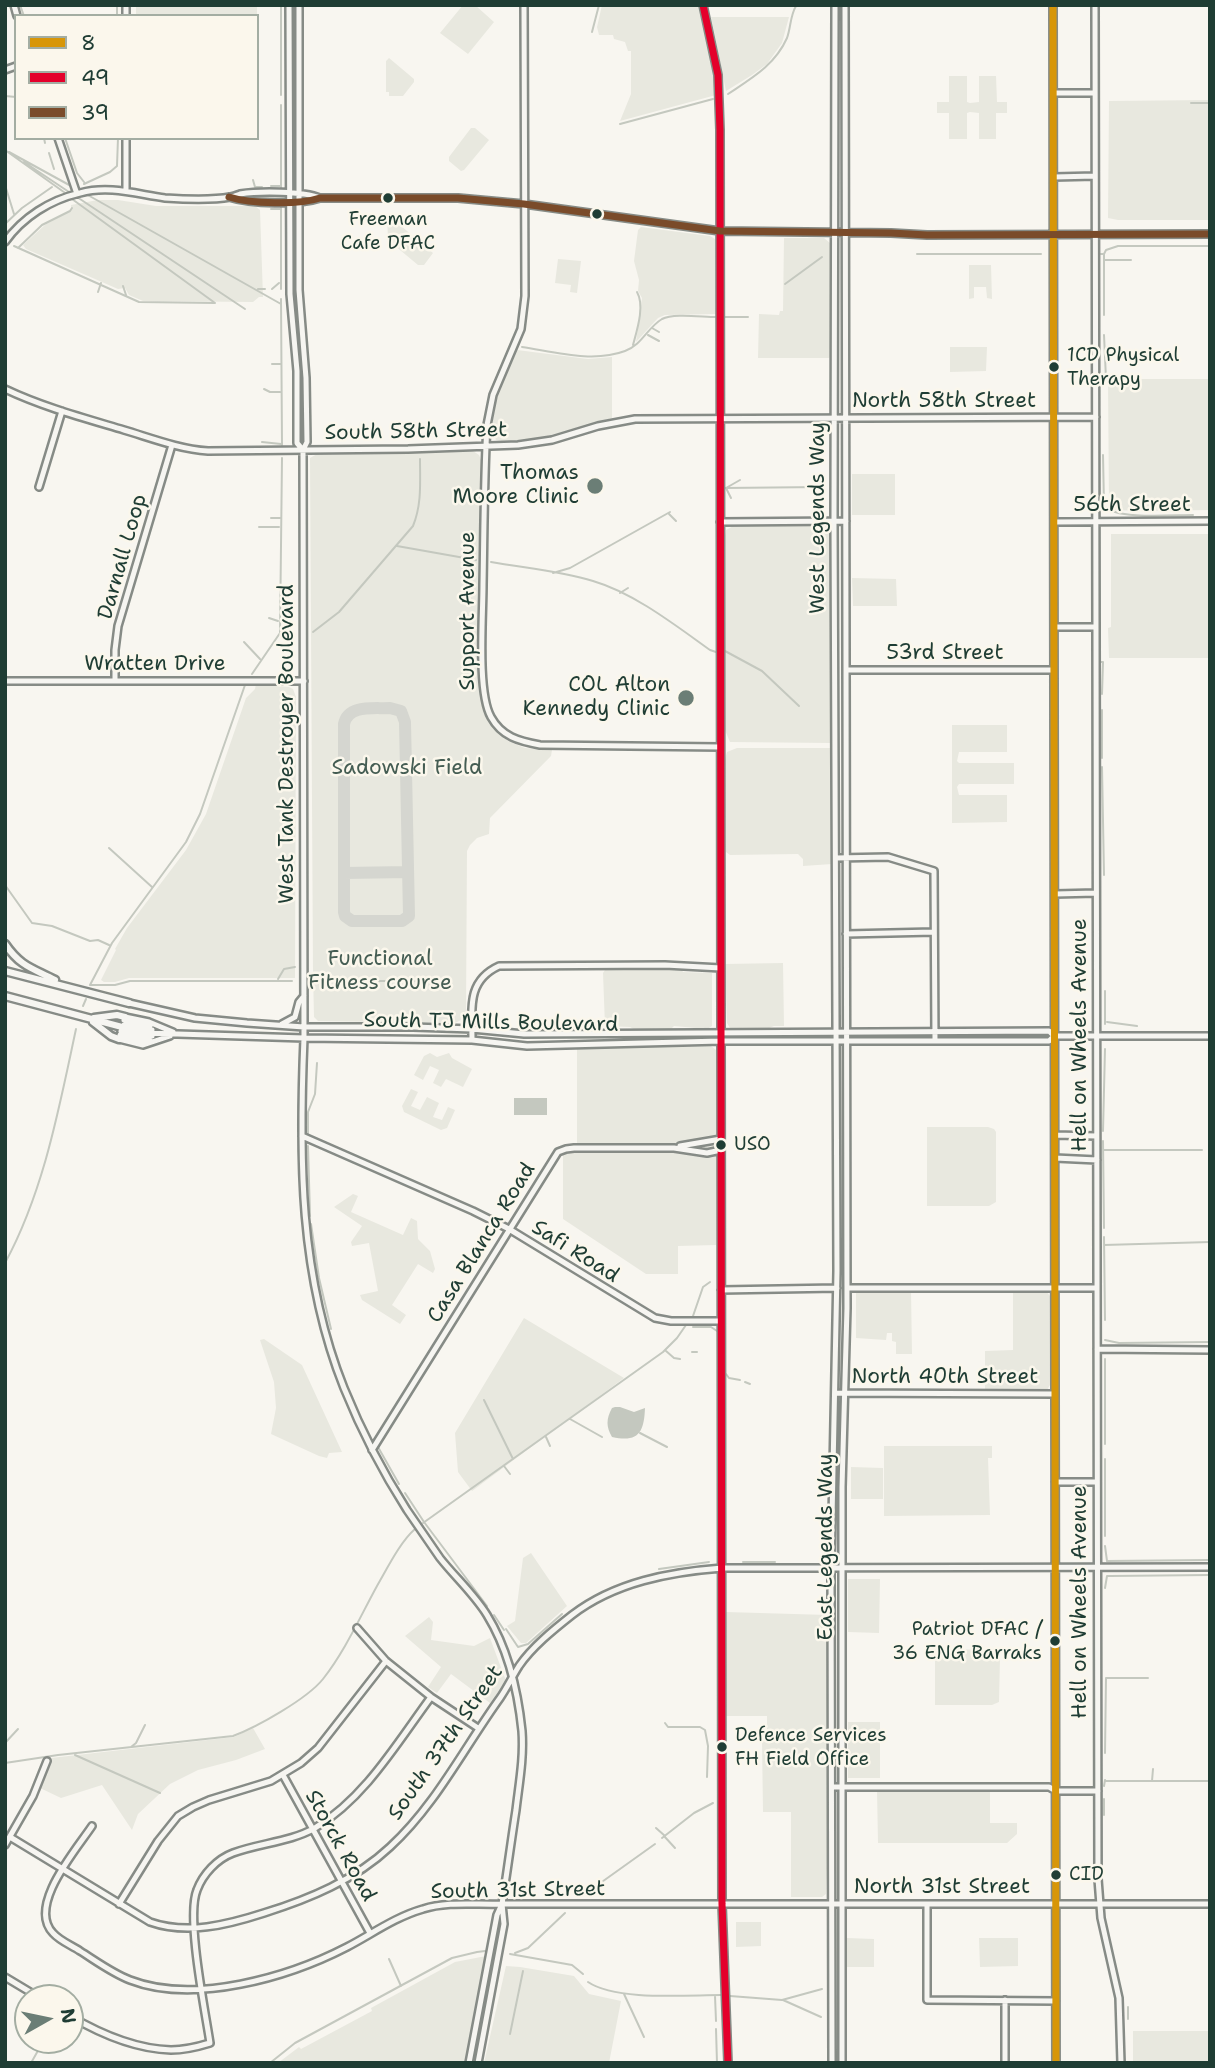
<!DOCTYPE html>
<style>
body{margin:0}
#map{position:relative;width:1215px;height:2068px;overflow:hidden;background:#f8f6f0;font-family:"Shantell Sans",sans-serif}
canvas{display:block}
.frame{position:absolute;inset:0;border:7px solid #1f3d34;pointer-events:none}
.legend{position:absolute;left:14px;top:14px;width:245px;height:126px;box-sizing:border-box;background:#fbf7ec;border:2px solid #a3ada2;margin:0;padding:9px 12px;list-style:none;font-size:21px;color:#1f3d34}
.legend li{display:flex;align-items:center;gap:14px;height:35px}
.legend b{width:35px;border:2px solid #a3ada2}
.north{position:absolute;left:14px;top:1984px;width:70px;height:70px;box-sizing:border-box;background:#fbf7ec;border:2px solid #a3ada2;border-radius:50%;rotate:81deg;font-size:19px;font-weight:700;line-height:28px;text-align:center;color:#1f3d34}
.north::after{content:'';display:block;margin:auto;width:24px;height:32px;background:#6b7e76;clip-path:polygon(50% 0,100% 100%,50% 72%,0 100%)}
</style>
<div id="map">
<canvas width="1215" height="2068"></canvas>
<div class="frame"></div>
<ul class="legend">
<li><b style="height:9px;background:#d79608"></b>8</li>
<li><b style="height:9px;background:#e4002b"></b>49</li>
<li><b style="height:9px;background:#7a4b2a"></b>39</li>
</ul>
<div class="north">N</div>
</div>
<script>
const ctx = document.querySelector('canvas').getContext('2d');
ctx.lineJoin = 'round';
function fill(path, color) { ctx.fillStyle = color; ctx.fill(path, 'evenodd'); }
function stroke(path, color, width, dash) { ctx.strokeStyle = color; ctx.lineWidth = width; ctx.lineCap = dash ? 'butt' : 'round'; ctx.setLineDash(dash || []); ctx.stroke(path); }
function write(font, color, halo, rows, align = 'center') {
  ctx.font = font + ' "Shantell Sans",sans-serif'; ctx.lineWidth = 5; ctx.setLineDash([]); ctx.textBaseline = 'middle'; ctx.strokeStyle = halo; ctx.fillStyle = color; for (const [text, x, y, turn = 0] of rows) {
    ctx.save(); ctx.translate(x, y); ctx.rotate((+turn || 0) * Math.PI / 180); ctx.textAlign = isNaN(turn) ? turn : align; if (halo) ctx.strokeText(text, 0, 0); ctx.fillText(text, 0, 0); ctx.restore();
  }
}
fill(new Path2D(`
 M136,5H257V16H136Z
 M463,5H475L494,22L468,54L440,33Z
 M602,5H699L713,67L716,95L620,121L631,94V51H628L625,42L614,39L613,35H599L597,27Z
 M711,17H789L782,43L767,64L752,75L726,91Z
 M389,58L414,79V82L403,96H389V92H386V61Z
 M949,76H967V102L970,103L979,102V76H996L997,102H1007V113H996V139H979V113L970,112L967,113V139H949V113H937V102H949Z
 M1210,100V220H1118L1108,218L1109,101Z
 M471,128H475L489,140L464,170L461,171L449,161V157Z
 M98,200H118L156,206H255L260,210L263,297H259L253,302L143,301L129,295L125,288L118,289L26,249L23,245L46,224L71,211V205Z
 M387,214L433,253L424,265H418L388,240Z
 M641,227L710,236L715,239L716,314L665,315L658,318L636,342L642,298L638,291L639,280L634,261L638,230Z
 M784,238H824L830,243L831,356L829,358H758L759,314L779,315L780,311H783Z
 M558,259L581,261L577,293L570,292L571,285L555,283Z
 M969,265H991L992,299L987,298L986,287H974V298L969,299Z
 M950,347H987L986,371L950,372Z
 M517,350L588,359L612,357V418L544,437L507,442L496,440L491,431L496,401Z
 M1108,379H1210V510L1146,511L1111,510L1109,507Z
 M473,451L479,455L482,462L479,690L483,708L492,726L508,741L525,748L552,750L551,756L490,818L489,834L477,838L470,845L467,851L466,1011L463,1019L455,1023L318,1021L314,1017L313,973L310,458L317,454Z
 M852,474H895V515H852Z
 M827,524L832,527L833,740L830,743L730,742L725,730V535L726,530L735,525Z
 M1111,534H1210V658H1109L1108,628L1111,627Z
 M852,578L896,579L897,606H853Z
 M256,684L289,687L293,689L296,697L295,978H129L115,982H104L101,980L116,950L115,949L127,928L186,850L206,814L246,698L255,689Z
 M952,725H1007V752H959L957,761L959,763H1014V784H959L957,787L959,795H1007V822L952,823Z
 M737,748H831L832,864L803,866V859L798,854L730,855L726,852L725,759L727,752Z
 M783,963L784,1026H774L769,1028H730L727,1023L725,964Z
 M611,968L681,969L683,972L712,973V1026L707,1029L674,1026L670,1030H636L630,1027L605,1026L603,973L605,970Z
 M711,1046L716,1050V1245L678,1246V1274H646L563,1219V1152L577,1150V1049L581,1047Z
 M430,1053L437,1057L449,1053L452,1058L472,1069L463,1087L446,1079L441,1087L433,1083L439,1070L430,1066L423,1080L414,1075L424,1056Z
 M411,1089L418,1092L411,1106L420,1110L427,1097L439,1103L433,1117L442,1120L448,1107L455,1110L447,1128L441,1130L404,1112L402,1106Z
 M927,1127H988L994,1129L996,1132V1202L989,1206H927Z
 M353,1194L358,1196L351,1212L403,1235L411,1218L417,1221L418,1239L430,1251L435,1269L433,1273L418,1264L392,1305L406,1315L400,1324L362,1300L360,1295L378,1291L369,1243L352,1246L351,1242L362,1226L334,1207Z
 M911,1291L912,1354H896V1342L892,1341V1333H887L886,1340L856,1338V1292Z
 M1013,1291H1046L1050,1296V1385L1047,1390L985,1391V1351L1013,1350Z
 M524,1318L624,1378L472,1491L458,1472L455,1433Z
 M264,1339L302,1365L342,1452L329,1453L327,1458L319,1456L271,1434L276,1408L274,1382L260,1340Z
 M884,1446H992V1458H988L990,1515L884,1516Z
 M851,1467L883,1468V1499H851Z
 M531,1553L567,1606L526,1643H521L507,1626L515,1621L523,1558Z
 M848,1579H880L879,1633L848,1632Z
 M726,1612L828,1615L829,1817L826,1894L822,1897H791V1812H763L762,1741H767V1716H725Z
 M429,1617L433,1622L431,1640L474,1646L490,1638L506,1681L490,1703L451,1674L437,1693L428,1687L441,1667L405,1636Z
 M935,1649L996,1650L1000,1658L999,1702L992,1705H935Z
 M848,1722H880V1778H848Z
 M253,1728L265,1749L236,1760L198,1770L170,1784L138,1814L132,1830L102,1785L61,1798L40,1788L51,1758L234,1737Z
 M877,1790H990V1823H1017V1834L1007,1843H878Z
 M736,1922H761V1946L736,1947Z
 M847,1938L874,1939V1967H847Z
 M979,1938H1018V1966L980,1967Z
 M486,1956L466,2063H278L299,2047L301,2049L372,2011L371,2008L455,1962Z
 M506,1966L520,1967L574,1976L589,1994L621,2001L609,2063H484Z
 M1133,2031H1210V2063H1133Z`), '#e8e8df');
fill(new Path2D(`
 M514,1098H547V1115H514Z
 M615,1407H620L634,1412L645,1408C644,1432 639,1443 612,1437C606,1427 606,1419 612,1408Z`), '#c4c8bf');
stroke(new Path2D(`
 M20,5L24,16
 M281,5V95
 M117,16V5
 M592,32L599,5
 M728,94C752,78 775,65 787,38C791,27 790,16 796,6
 M5,96L16,97
 M1191,103H1210
 M281,105V188
 M620,124L713,99
 M44,138L45,143
 M65,138L77,173L84,182
 M5,150L68,195
 M9,152L71,186
 M49,153L54,169
 M24,162L72,194
 M253,180L255,187H262
 M84,184L110,172L117,166L118,138
 M5,185L14,214
 M271,186H280
 M86,194L281,304
 M77,197L245,309
 M271,209H280
 M5,224L22,208L52,187
 M14,246L139,302L215,303L72,199
 M18,248L42,225L70,211L72,208
 M917,254H1041
 M1101,254H1104V315
 M1104,254L1106,250L1118,246H1210
 M1104,260H1131
 M785,284L822,257
 M123,286L126,295
 M258,289H265
 M272,289L279,283
 M281,289V207
 M98,292L101,283
 M281,299L282,445
 M725,317H748
 M652,328L659,332
 M648,335L659,341
 M1104,335L1106,379L1108,380
 M633,345C637,330 645,306 637,292
 M522,347C555,352 593,363 625,351C642,345 647,328 662,319C673,313 702,317 716,317
 M272,364H281
 M264,389L270,392H280
 M262,442L281,444
 M724,488L822,487
 M731,498L726,488L740,480
 M1102,506H1104L1103,455
 M1104,506C1116,520 1173,515 1193,515
 M669,514L676,521
 M271,518H281
 M259,527H279
 M397,546L476,560
 M491,562C524,568 560,571 593,581C634,593 675,625 710,650L716,652
 M553,573L570,568L670,512
 M620,593L628,588
 M269,618L278,621
 M313,632L339,612L413,526C422,504 420,482 420,459
 M281,633H293
 M244,642L260,659
 M725,651L762,671L799,706
 M1101,662H1103L1102,694
 M252,674L280,633L282,458
 M245,685L200,814L186,842L112,943L90,985H115L130,981H292
 M1102,758V710
 M1102,767L1104,875
 M109,848L152,887
 M5,885L32,923L52,926L90,941L98,940L109,945
 M278,979L284,969L295,967
 M316,981H436
 M1105,991V1024
 M83,1006L86,999
 M1107,1022L1137,1026
 M1103,1131L1105,1049
 M308,1134V1112L315,1094L317,1063
 M1103,1141L1104,1228
 M308,1146L310,1216
 M1104,1150H1202
 M311,1224L319,1278L331,1329
 M1104,1237L1105,1320
 M1104,1245L1210,1242
 M5,1263C44,1191 59,1108 76,1029
 M693,1316L703,1287L710,1282
 M693,1327H711L717,1331
 M1105,1340L1119,1343L1210,1342
 M666,1351L674,1358L680,1359
 M692,1352H697
 M726,1374L729,1378L740,1380
 M745,1382L750,1384
 M484,1400L513,1459
 M570,1419L602,1437
 M640,1433L667,1447
 M546,1437L550,1446
 M1105,1444V1359
 M378,1447L399,1484
 M504,1466L510,1474
 M405,1493L424,1522L487,1606
 M423,1523L663,1352L677,1338L686,1325
 M1105,1536V1459
 M1105,1546L1107,1561L1210,1560
 M743,1562H775
 M659,1569L709,1562
 M1105,1588L1107,1576H1110L1210,1575
 M494,1615L504,1630
 M506,1629L518,1647L528,1644L562,1614
 M665,1723L668,1727H700L705,1730L708,1746L707,1777
 M5,1743L18,1729
 M131,1747L136,1743L145,1725
 M1105,1753L1106,1678H1148
 M75,1755L160,1793
 M5,1763L58,1755L233,1736C257,1727 307,1699 323,1679C345,1651 360,1617 377,1586C387,1569 400,1542 415,1529
 M1105,1781H1210
 M1152,1781L1153,1769
 M1104,1786L1105,1780
 M1104,1815V1799
 M656,1828L665,1836
 M664,1836L675,1848
 M662,1838L694,1813L713,1803
 M585,1894L655,1844
 M515,1953L528,1948L565,1913
 M510,1954L572,1965L583,1974
 M389,1959L401,1986
 M588,1982C616,2001 686,1995 721,1995
 M624,1994L644,2037
 M715,1996L716,2021
 M730,1996L782,2000L822,1989
 M783,2000L821,2017
 M1128,2019V2007
 M716,2029L717,2063
 M510,2034L523,1971
 M31,2063L44,2040
 M270,2063L295,2043L452,1958L477,1952L485,1951`), '#c4c8bf', 2);
stroke(new Path2D(`
 M390,708L401,711L405,722L409,916L402,921H352L345,916L344,912V724C348,704 374,709 390,708Z
 M344,873L408,872`), '#d5d6d0', 12);
const minor = new Path2D(`
 M14,5L17,16
 M289,5L290,294L297,371V443L303,450
 M299,5V290L306,378L307,442L303,450L304,1038C299,1157 299,1276 344,1388C361,1430 382,1471 407,1510C418,1526 429,1542 440,1558C455,1577 474,1594 487,1615C508,1649 518,1692 522,1731C524,1758 519,1784 516,1810C511,1842 507,1873 502,1904L504,1924L478,2063
 M524,5L525,296L521,329L493,395L487,425C484,478 484,532 483,585C483,617 477,692 491,717C502,737 519,741 540,745L720,747
 M703,5L718,75L720,130L722,1904L728,2063
 M1053,5L1056,2063
 M1095,5L1098,1879L1101,1918L1119,1998L1121,2063
 M126,16V5
 M5,70L16,66
 M1054,93H1095
 M58,138L77,194
 M126,138V191
 M1054,177L1095,176
 M229,197C251,204 299,205 320,198H458L524,204L720,231L891,233L927,235L1210,234
 M5,242C23,217 50,200 80,193C109,185 136,194 165,198C181,199 214,200 230,197C233,197 237,195 240,194C259,191 303,191 320,198
 M5,389C43,407 84,418 124,430C151,438 179,449 208,451L408,449L518,445L552,440L598,426L635,419L1096,417
 M39,487L62,411
 M720,522L846,521
 M1054,522L1210,521
 M1054,627H1096
 M846,670H1054
 M115,680V650L118,626L172,445
 M5,681H304
 M836,858L888,857L934,871L935,1041
 M1055,894L1096,893
 M846,934L934,932
 M129,1003L195,1018L247,1023L304,1027H413L472,1029L524,1034L1049,1031L1054,1036
 M125,1017L149,1022L173,1032
 M124,1020L150,1026
 M282,1024L295,1017L299,1002L304,996
 M124,1025L152,1030
 M122,1027L146,1033L304,1038L472,1040L527,1046L721,1041H1049L1054,1036H1210
 M121,1031L145,1037L152,1036
 M120,1035L144,1041L150,1040
 M119,1039L143,1045L170,1036
 M472,1040C472,1010 466,981 499,966L665,965L721,968
 M1055,1135L1096,1136
 M302,1136L473,1211L509,1229L655,1318L671,1321H721
 M680,1146L721,1139
 M1055,1158L1097,1160
 M847,1288H1097
 M721,1290L837,1288
 M1097,1349L1210,1350
 M835,1393L1055,1394
 M372,1450L558,1152L566,1149L574,1148H674L707,1153L721,1150
 M1055,1482H1097
 M357,1628L386,1661L431,1697L478,1728
 M283,1775L370,1933
 M832,1787H1049L1056,1791H1098
 M92,1826C76,1850 27,1906 53,1933C60,1941 71,1945 80,1951C96,1961 112,1973 130,1980C194,2005 289,1977 347,1947C372,1934 395,1917 423,1909C447,1901 477,1905 502,1904H1210
 M10,1837L150,1922C187,1935 227,1925 264,1913C309,1899 355,1880 390,1847C435,1806 464,1748 500,1698C507,1688 512,1677 519,1666C532,1647 553,1630 572,1615C615,1582 670,1572 722,1568L1210,1567
 M5,1845L33,1796L47,1761
 M119,1904L158,1841L178,1816L193,1807L209,1800L271,1781L301,1763L318,1748L386,1661
 M927,1905V2000L1056,2001
 M5,1977L40,1998
 M1005,2000V2063
 M70,2016C99,2033 136,2049 171,2050C184,2050 197,2047 210,2043C205,2010 186,1917 197,1890C203,1874 217,1859 233,1853C260,1843 290,1842 315,1828C365,1798 397,1743 431,1697
 M469,2063L497,1915L502,1904
 M832,2063L831,1568L837,1271L834,521L835,5
 M842,2063V1487L847,1308L845,5`);
const major = new Path2D(`
 M5,944C21,967 32,968 55,980
 M5,971L129,1003
 M5,996L122,1027
 M94,1018L117,1015L125,1017
 M93,1022L111,1036L119,1039`);
stroke(minor, '#868b86', 10);
stroke(major, '#868b86', 11);
stroke(minor, '#f6f5f1', 5);
stroke(major, '#f6f5f1', 6);
stroke(new Path2D(`
 M1053,5L1056,2063`), '#d79608', 7);
stroke(new Path2D(`
 M703,5L718,75L720,130L722,1904L728,2063`), '#e4002b', 7);
stroke(new Path2D(`
 M229,197C251,204 299,205 320,198H458L524,204L720,231L891,233L927,235L1210,234`), '#7a4b2a', 7);
for (const [x, y, r, color] of [
 [388,198,6,"#1f3d34"],
 [597,214,6,"#1f3d34"],
 [1054,367,6,"#1f3d34"],
 [595,486,9,"#6b7e76"],
 [686,698,9,"#6b7e76"],
 [721,1145,6,"#1f3d34"],
 [1055,1641,6,"#1f3d34"],
 [722,1747,6,"#1f3d34"],
 [1056,1875,6,"#1f3d34"]
]) { const dot = new Path2D(); dot.arc(x, y, r, 0, 2 * Math.PI); ctx.fillStyle = color; ctx.fill(dot); stroke(dot, '#fbf7ec', 2.5); }
write('19px', '#1f3d34', '#fbf7ec', [
 ["Freeman",388,220,"center"],
 ["Cafe DFAC",388,244,"center"],
 ["1CD Physical",1067,356],
 ["Therapy",1067,380],
 ["USO",734,1145],
 ["Patriot DFAC /",1042,1630,"right"],
 ["36 ENG Barraks",1042,1654,"right"],
 ["Defence Services",735,1736],
 ["FH Field Office",735,1760],
 ["CID",1069,1875]
], 'left');
write('21px', '#1f3d34', '#fbf7ec', [
 ["North 58th Street",944,402],
 ["South 58th Street",416,432,-1],
 ["56th Street",1132,506],
 ["West Legends Way",819,518,-90],
 ["Darnall Loop",123,557,-74],
 ["Support Avenue",469,611,-90],
 ["53rd Street",945,654],
 ["Wratten Drive",155,665],
 ["West Tank Destroyer Boulevard",288,744,-90],
 ["South TJ Mills Boulevard",491,1023,1],
 ["Hell on Wheels Avenue",1081,1035,-90],
 ["Casa Blanca Road",482,1243,-58],
 ["Safi Road",575,1252,32],
 ["North 40th Street",945,1378],
 ["East Legends Way",827,1547,-90],
 ["Hell on Wheels Avenue",1081,1602,-90],
 ["South 37th Street",446,1743,-55],
 ["Storck Road",340,1846,61],
 ["North 31st Street",942,1888],
 ["South 31st Street",518,1891,-1]
]);
write('21px', '#1f3d34', '#fbf7ec', [
 ["Thomas",579,474],
 ["Moore Clinic",579,498],
 ["COL Alton",670,686],
 ["Kennedy Clinic",670,710]
], 'right');
write('21px', '#455d53', '#fbf7ec', [
 ["Sadowski Field",407,769],
 ["Functional",380,960],
 ["Fitness course",380,984]
]);
</script>
